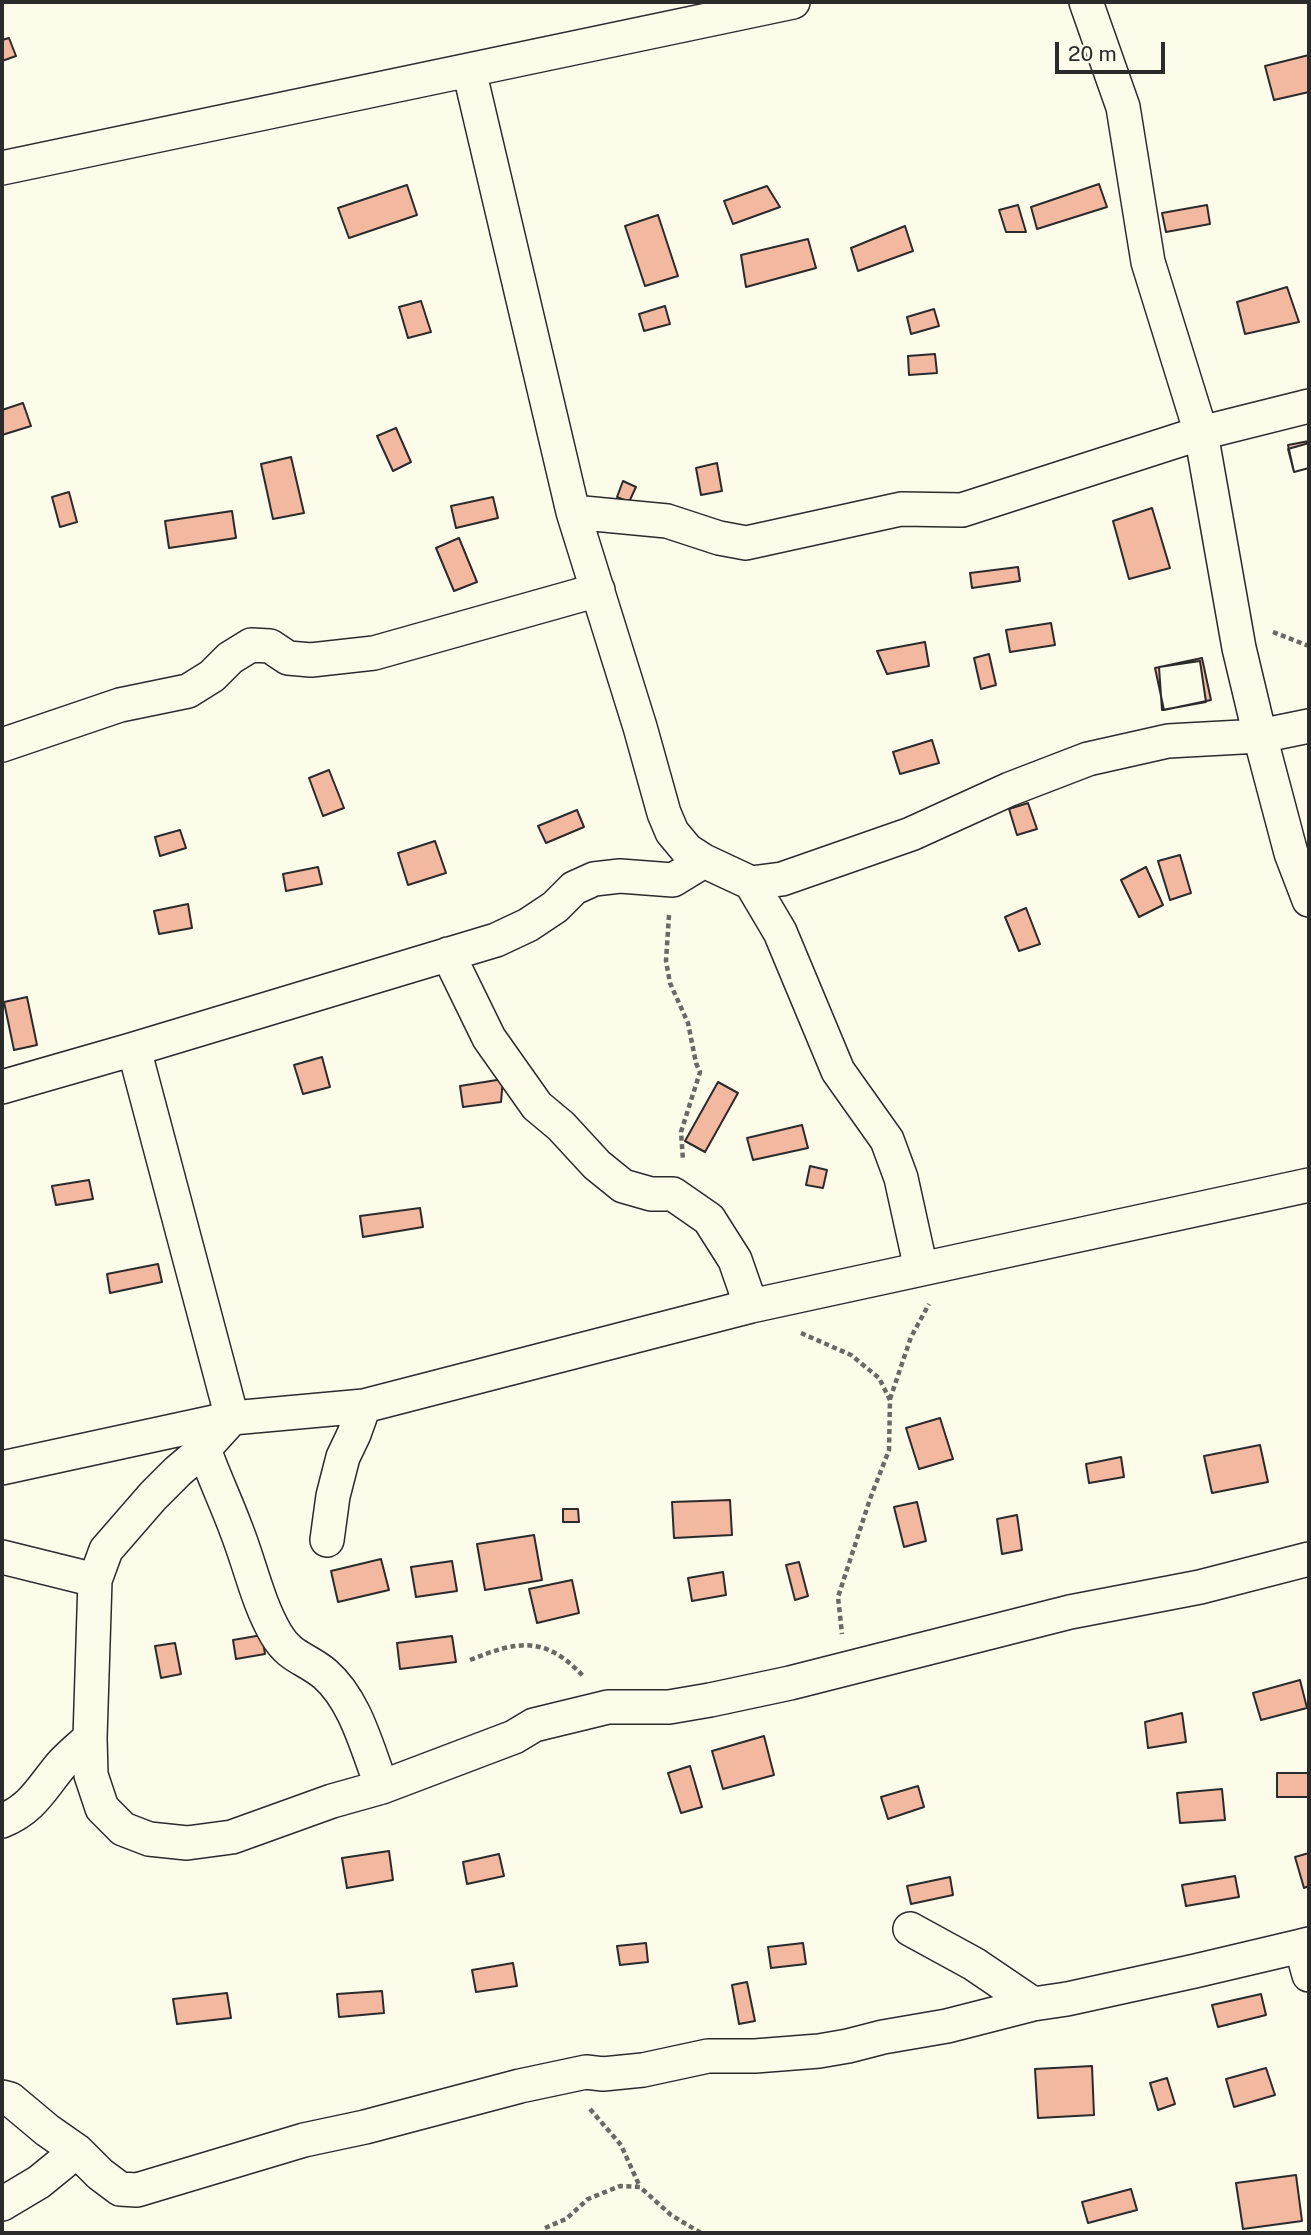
<!DOCTYPE html>
<style>
body{margin:0}
#map{position:relative;width:1311px;height:2235px;overflow:hidden;background:#fdfbea;font-family:"Public Sans",sans-serif}
canvas{display:block}
.frame{position:absolute;inset:0;border:4px solid #2b2b2b;pointer-events:none}
.scale{position:absolute;left:1055px;top:42px;width:110px;height:32px;box-sizing:border-box;border:4px solid #2b2b2b;border-top:0;padding-left:9px;font-size:21px;line-height:24px;white-space:nowrap;color:#2b2b2b;-webkit-text-stroke:5px #fdfbea;paint-order:stroke}
</style>
<div id="map">
<canvas width="1311" height="2235"></canvas>
<div class="frame"></div>
<div class="scale">20 m</div>
</div>
<script>
const ctx = document.querySelector('canvas').getContext('2d');
ctx.lineJoin = 'round';
function fill(path, color) { ctx.fillStyle = color; ctx.fill(path, 'evenodd'); }
function stroke(path, color, width, dash) { ctx.strokeStyle = color; ctx.lineWidth = width; ctx.lineCap = dash ? 'butt' : 'round'; ctx.setLineDash(dash || []); ctx.stroke(path); }
const building = new Path2D(`
 M9,38L16,56L2,61V40Z
 M1309,55V92L1274,100L1265,66Z
 M1099,184L1107,207L1037,229L1031,207Z
 M407,185L417,215L349,238L338,208Z
 M767,186L780,207L733,224L724,201Z
 M1018,205L1026,232H1006L999,210Z
 M1207,205L1210,224L1166,232L1162,213Z
 M658,215L678,276L645,286L625,226Z
 M905,226L913,251L858,271L851,248Z
 M808,239L816,268L746,287L741,255Z
 M1287,287L1299,322L1245,334L1237,302Z
 M421,301L431,332L408,338L399,307Z
 M665,306L670,324L644,331L639,314Z
 M934,309L939,326L911,334L907,317Z
 M935,354L937,373L909,375L908,356Z
 M23,403L31,426L2,435V410Z
 M396,428L411,462L393,471L377,436Z
 M1309,441V468L1294,472L1288,445Z
 M1309,443V468L1294,472L1288,449Z
 M291,457L304,513L273,519L261,464Z
 M717,463L722,491L701,495L696,468Z
 M623,481L636,487L629,502L617,497Z
 M69,492L77,522L60,527L52,497Z
 M493,497L498,518L456,528L451,506Z
 M1152,508L1170,568L1129,579L1113,521Z
 M232,511L236,538L169,548L165,521Z
 M459,538L477,582L454,591L436,548Z
 M1018,567L1020,581L972,588L970,573Z
 M1051,623L1055,645L1010,652L1006,630Z
 M925,642L929,666L887,674L877,651Z
 M989,654L996,685L981,689L974,658Z
 M1202,658L1211,700L1164,710L1155,668Z
 M1200,661L1206,702L1162,710L1159,667Z
 M932,740L939,763L900,774L893,752Z
 M329,770L344,808L323,816L309,778Z
 M1028,803L1037,829L1017,835L1009,809Z
 M577,810L584,827L546,843L538,826Z
 M180,830L186,848L160,856L155,837Z
 M435,841L446,873L408,885L398,853Z
 M1180,855L1191,893L1170,900L1158,861Z
 M318,867L322,884L286,891L283,874Z
 M1146,867L1163,905L1139,917L1121,880Z
 M188,904L192,928L159,934L154,911Z
 M1026,908L1040,944L1019,951L1005,917Z
 M27,997L37,1045L14,1050L4,1002Z
 M322,1057L330,1087L303,1094L294,1065Z
 M503,1079L501,1102L463,1107L460,1086Z
 M718,1082L738,1093L705,1152L685,1141Z
 M802,1125L808,1148L753,1160L747,1138Z
 M810,1166L827,1170L823,1188L806,1185Z
 M89,1180L93,1199L56,1205L52,1186Z
 M420,1208L423,1227L363,1237L360,1216Z
 M158,1264L162,1282L110,1293L107,1274Z
 M940,1418L953,1459L919,1469L906,1428Z
 M1260,1445L1268,1482L1212,1493L1204,1456Z
 M1121,1457L1124,1477L1089,1483L1086,1464Z
 M730,1500L732,1535L674,1538L672,1502Z
 M917,1502L926,1541L904,1547L894,1507Z
 M563,1509H578L579,1522H563Z
 M1017,1515L1022,1550L1002,1554L997,1519Z
 M534,1535L542,1580L485,1590L477,1544Z
 M381,1559L389,1590L338,1602L331,1571Z
 M452,1561L457,1591L416,1597L411,1567Z
 M799,1562L808,1596L795,1600L786,1565Z
 M723,1572L726,1595L692,1601L688,1578Z
 M572,1580L579,1613L537,1623L529,1589Z
 M262,1635L265,1654L236,1659L233,1640Z
 M452,1636L456,1662L400,1669L397,1643Z
 M175,1643L181,1674L161,1678L155,1646Z
 M1300,1680L1307,1708L1261,1720L1253,1693Z
 M1182,1713L1186,1742L1148,1748L1145,1722Z
 M764,1736L774,1775L723,1789L712,1751Z
 M690,1766L702,1807L681,1813L668,1773Z
 M1277,1773H1309V1797H1277Z
 M918,1786L924,1807L888,1819L881,1797Z
 M1222,1789L1225,1820L1180,1823L1177,1793Z
 M389,1851L393,1880L347,1888L342,1858Z
 M1309,1853V1886L1304,1888L1295,1857Z
 M499,1854L504,1876L467,1884L463,1862Z
 M1235,1876L1239,1897L1186,1906L1182,1885Z
 M950,1877L953,1895L911,1904L907,1886Z
 M646,1943L648,1962L620,1965L617,1946Z
 M803,1943L806,1964L771,1968L768,1947Z
 M513,1963L517,1986L476,1992L472,1970Z
 M747,1982L755,2021L739,2024L732,1985Z
 M382,1991L384,2013L339,2017L337,1994Z
 M227,1993L231,2018L177,2024L173,1999Z
 M1261,1994L1266,2015L1218,2027L1212,2005Z
 M1092,2066L1094,2115L1038,2118L1035,2069Z
 M1266,2068L1275,2095L1234,2107L1226,2079Z
 M1167,2078L1175,2104L1158,2110L1150,2083Z
 M1296,2175L1302,2221L1243,2229L1236,2183Z
 M1131,2189L1137,2210L1088,2223L1082,2202Z`);
fill(building, '#f2b8a0');
stroke(building, '#2b2b2b', 2);
const minor = new Path2D(`
 M1086,2L1123,107L1148,262L1201,433L1309,406
 M469,70L573,512L640,727L664,813L672,832L687,850L704,861L751,883L780,932L838,1071L887,1140L901,1178L921,1269
 M2,168L793,2
 M573,512L667,521L719,538L746,543L901,509L962,510L1201,433L1239,648L1260,736L1309,726
 M2,745L120,705L188,691L212,676L230,658L251,645L270,646L288,658L311,660L374,653L598,590
 M751,883L782,879L911,834L1010,789L1088,759L1168,741L1260,736L1291,853L1309,900
 M448,954L489,1038L537,1106L561,1126L597,1165L623,1186L651,1194H673L709,1219L735,1260L751,1306
 M134,1049L496,940L528,925L555,907L574,888L594,879L620,876L673,880L704,861
 M2,1087L134,1049L232,1418L204,1449L178,1471L153,1496L106,1550L95,1580L90,1738L91,1775L102,1808L123,1829L149,1839L187,1843L232,1837L332,1801L382,1787L514,1737L534,1725L608,1707H669L710,1700L790,1683L1070,1612L1200,1587L1309,1559
 M204,1449C214,1477 226,1502 236,1529C250,1564 257,1601 276,1634C290,1658 306,1658 325,1674C356,1701 367,1749 382,1787
 M2,1468L232,1418L364,1406L751,1306L1309,1185
 M327,1540L333,1496L343,1457L354,1434L364,1406
 M2,1557L95,1580
 M2,1821C32,1809 41,1789 61,1765C70,1755 80,1747 90,1738
 M910,1929L974,1964L1033,2004
 M1309,1944L1301,1946L1309,1975
 M2,2097L10,2099L47,2130L77,2151
 M2,2204L39,2182L77,2151L100,2174L120,2189L137,2190L304,2140L365,2127L520,2086L586,2072L603,2074L643,2070L708,2056H755L819,2051L848,2046L883,2037L947,2026L1033,2004L1067,1999L1195,1971L1301,1946`);
stroke(minor, '#2b2b2b', 36);
stroke(new Path2D(`
 M1273,632L1309,646
 M669,915L666,961L670,983L688,1023L696,1063L700,1072L681,1132L683,1160
 M801,1333L851,1355L879,1378L890,1400L889,1450L870,1499L838,1597L842,1634
 M890,1399L911,1337L929,1304
 M470,1660C517,1641 545,1635 583,1676
 M590,2109L621,2145L640,2187
 M545,2228L566,2219L588,2199L620,2186L640,2187L671,2215L701,2233`), '#6a6964', 4.5, [5, 3.5]);
stroke(minor, '#fdfbea', 33);
</script>
